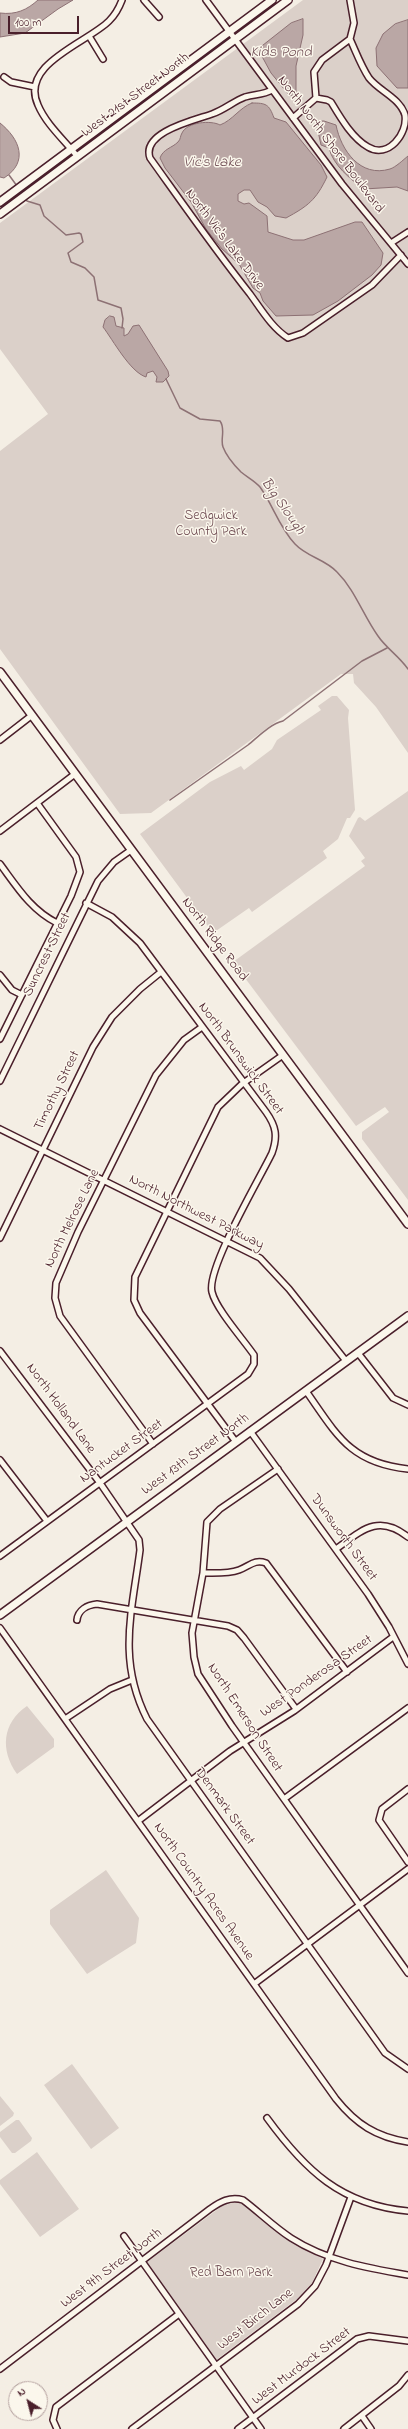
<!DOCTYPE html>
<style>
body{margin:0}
#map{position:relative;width:408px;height:2429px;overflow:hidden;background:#f4eee4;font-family:"Indie Flower",sans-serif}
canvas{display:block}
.north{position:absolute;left:8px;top:2381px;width:40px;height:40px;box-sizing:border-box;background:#fbf7ec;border:1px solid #b4a19f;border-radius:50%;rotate:324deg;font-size:11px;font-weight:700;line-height:16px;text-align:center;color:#4a1f2b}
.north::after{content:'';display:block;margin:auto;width:14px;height:18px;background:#4a1f2b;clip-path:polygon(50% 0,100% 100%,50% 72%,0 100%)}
.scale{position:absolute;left:8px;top:16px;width:71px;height:18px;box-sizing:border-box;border:2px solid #4a1f2b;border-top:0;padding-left:5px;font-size:12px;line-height:14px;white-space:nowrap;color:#4a1f2b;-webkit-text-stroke:3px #fbf7ec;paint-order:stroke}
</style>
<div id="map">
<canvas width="408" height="2429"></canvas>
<div class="north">N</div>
<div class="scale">100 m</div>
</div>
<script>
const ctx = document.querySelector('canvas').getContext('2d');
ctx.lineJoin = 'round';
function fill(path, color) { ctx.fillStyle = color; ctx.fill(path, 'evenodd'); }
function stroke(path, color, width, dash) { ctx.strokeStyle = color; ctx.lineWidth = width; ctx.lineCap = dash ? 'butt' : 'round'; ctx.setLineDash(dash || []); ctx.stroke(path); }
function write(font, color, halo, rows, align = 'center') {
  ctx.font = font + ' "Indie Flower",sans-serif'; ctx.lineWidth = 3; ctx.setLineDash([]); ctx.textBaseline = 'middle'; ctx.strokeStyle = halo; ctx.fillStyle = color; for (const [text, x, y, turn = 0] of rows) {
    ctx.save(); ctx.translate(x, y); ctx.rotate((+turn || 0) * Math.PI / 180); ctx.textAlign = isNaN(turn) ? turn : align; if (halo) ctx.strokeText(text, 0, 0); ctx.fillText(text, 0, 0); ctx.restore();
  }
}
fill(new Path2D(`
 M303,0H408V753L376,707L354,683L353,674H341L151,813L120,814L0,649V451L48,414L0,349V223Z
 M332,696H337L349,710L348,718L355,810L350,818H347L338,839L323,851L327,858L252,912L249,908L213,933L140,834L210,782L241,766L244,770L272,749L277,740L321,710L318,706Z
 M408,791V1200L362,1139V1132L389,1112L385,1107L356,1126L233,962L365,866L361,861L365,858L349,836L358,818L360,817L365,821Z
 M27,1706L54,1739V1747L17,1774C0,1750 2,1723 27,1706Z
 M106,1870L139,1918L136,1943L87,1974L50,1924V1910Z
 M72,2064L119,2128L91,2149L44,2085Z
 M0,2096L14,2113L13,2116L0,2126Z
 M16,2120H19L32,2138L31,2141L15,2153H12L0,2137V2132Z
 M37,2152L79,2209L40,2237L0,2184V2180Z
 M226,2203H244L283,2237L323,2259L312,2283L297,2299L216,2360L146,2263Z`), '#dbd0c9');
const water = new Path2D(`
 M38,0H73L58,9L25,33L0,37V13C16,15 27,10 38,0Z
 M303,19V35L296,66V94L292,96L289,95L271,73L258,49L291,23Z
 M408,20V88H397L377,66L376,48L383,34L395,24Z
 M252,103C266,103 269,104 274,118L286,122L321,165L327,177C316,200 308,206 286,218L275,216L267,207L258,202L250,190H244L238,194V201L244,204L249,203L267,216L268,232L293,240H304L355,222H362L383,253L381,265L372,275L338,301L313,315L276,316L263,301L260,293L253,288L239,264L222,249L206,229L191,202L165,168L160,158C163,149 172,148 178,142C181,139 180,136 182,133C187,122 211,120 220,125C233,120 239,108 252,103Z
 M324,121L336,125C341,150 360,178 390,169C396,167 403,160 408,156V191L397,187L364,189C350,179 333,165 329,148L321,145L316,122Z
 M0,123C20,139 29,162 4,178L0,177Z
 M110,316L114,317L116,326L124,328V336L128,334L133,326L139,325L168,371L169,376L163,382H156L157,377L153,371L147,373L146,377C130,372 113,340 103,327L105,320Z`);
fill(water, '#baa7a5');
stroke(water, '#8d7174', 1);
stroke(new Path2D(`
 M9,175L17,186
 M25,198L27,201L40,205L44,216L66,235L79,233L81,234L83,242L68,253L71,262L85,268L94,277L98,300L121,308L123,319L122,328
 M166,379L180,408L200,419L220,421C226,429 220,439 223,447C226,455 235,466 241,472C247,477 255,481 260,487C273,505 279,527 295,544C307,557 325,559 337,572C355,590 363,615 378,636C386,648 399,656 408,669
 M170,800L248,745C258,737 270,724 283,721L362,661L387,648`), '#8d7174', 1.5);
const street = new Path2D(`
 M144,0L159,17
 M206,0L342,184L408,264
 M89,36L103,59
 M4,77L11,82L35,87
 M272,90C263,95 255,94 245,97C234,101 224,110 212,114C195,120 141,132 150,158C183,204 215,250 250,294C261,309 272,328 288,338L303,333L372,285L401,255
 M316,98L327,100L331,102C340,117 352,138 368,147C388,159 408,134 405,115C400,98 379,91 369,78C361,66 356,52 350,39
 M293,118L316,98L314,72L322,60L350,39L354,23L350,0
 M77,156C64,140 46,124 38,105C19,64 87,43 109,21C115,15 119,8 122,0
 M391,243L408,232
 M0,740L31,716
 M0,831L75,774
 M0,864C17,887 31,910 57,923
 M0,975L12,990L22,995
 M0,1039L71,896L80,872L76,857L37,803
 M0,1081L98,881L114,862L131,850
 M0,1129L260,1258L289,1289L346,1361
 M0,1238L93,1047L112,1017L140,989L161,972
 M0,1351L100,1483L139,1540L140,1550C132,1612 117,1660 147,1719L385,2053L408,2069
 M358,1353L393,1398L408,1405
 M306,1391C337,1435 350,1463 408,1469
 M250,1431L368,1594L389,1627L408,1664
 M236,1442L140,1313L134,1300L135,1277L218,1107L242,1084L283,1055
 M153,1444L60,1316L55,1298L56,1283L78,1232L156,1075L184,1040L202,1027
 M0,1460L47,1521
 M278,1469L220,1509L207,1522L203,1573L192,1633L194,1657L198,1674L232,1726L408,1973
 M336,1549C361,1531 378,1513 408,1537
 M0,1556L248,1374L254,1364V1355C243,1339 216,1309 212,1292C206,1269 260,1178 272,1153C278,1136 276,1126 266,1112L140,943L112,917L86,903
 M203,1573C215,1573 228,1574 239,1570C250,1566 254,1559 266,1563L347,1672
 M77,1620C78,1610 87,1605 97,1604L228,1626L237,1630L244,1638L296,1709
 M0,1628L336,2099C356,2124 376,2137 408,2142
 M65,1719L110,1689L132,1680
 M408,1789L382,1809L379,1820L408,1862
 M284,1799L408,1708
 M138,1821L230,1751L294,1711L393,1637
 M254,1984L408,1869
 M267,2118C305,2170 341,2205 408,2211
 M124,2236L261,2429
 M0,2369L210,2209C220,2202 230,2196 243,2200C259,2212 274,2227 291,2238C327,2261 367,2268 408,2275
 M362,2416L371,2429
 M57,2429L53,2420L56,2407L179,2314
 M132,2429L298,2304L315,2286L326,2265L351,2197
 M238,2429L357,2339L369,2336L408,2341
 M344,2429L399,2386L408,2375`);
const secondary = new Path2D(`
 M0,202L272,0
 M0,214L288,0
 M0,672L408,1224
 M0,1615L408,1316`);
stroke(street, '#4a1f2b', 8);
stroke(secondary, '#4a1f2b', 10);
stroke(street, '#fbf7ec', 5);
stroke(secondary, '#fbf7ec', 7);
write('14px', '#4a1f2b', '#fbf7ec', [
 ["West 21st Street North",136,96,-37],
 ["North North Shore Boulevard",330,145,53],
 ["North Vic's Lake Drive",224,240,53],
 ["North Ridge Road",214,940,53],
 ["Suncrest Street",48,955,-64],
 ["North Brunswick Street",240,1059,54],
 ["Timothy Street",58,1091,-64],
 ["North Northwest Parkway",196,1213,27],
 ["North Melrose Lane",73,1219,-64],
 ["North Holland Lane",60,1409,54],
 ["Nantucket Street",122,1452,-36],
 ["West 13th Street North",196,1455,-36],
 ["Dunsworth Street",343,1538,54],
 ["West Ponderosa Street",317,1677,-35],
 ["North Emerson Street",244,1718,57],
 ["Denmark Street",224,1807,54],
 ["North Country Acres Avenue",203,1892,55],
 ["West 9th Street North",112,2269,-37],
 ["West Birch Lane",256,2320,-38],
 ["West Murdock Street",302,2367,-37]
]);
write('14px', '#6e4b52', '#fbf7ec', [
 ["Sedgwick",211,517],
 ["County Park",211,533],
 ["Red Barn Park",231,2274]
]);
write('italic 15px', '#714f56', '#fbf7ec', [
 ["Kids Pond",281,54],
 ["Vic's Lake",212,164],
 ["Big Slough",282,507,55]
]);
</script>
